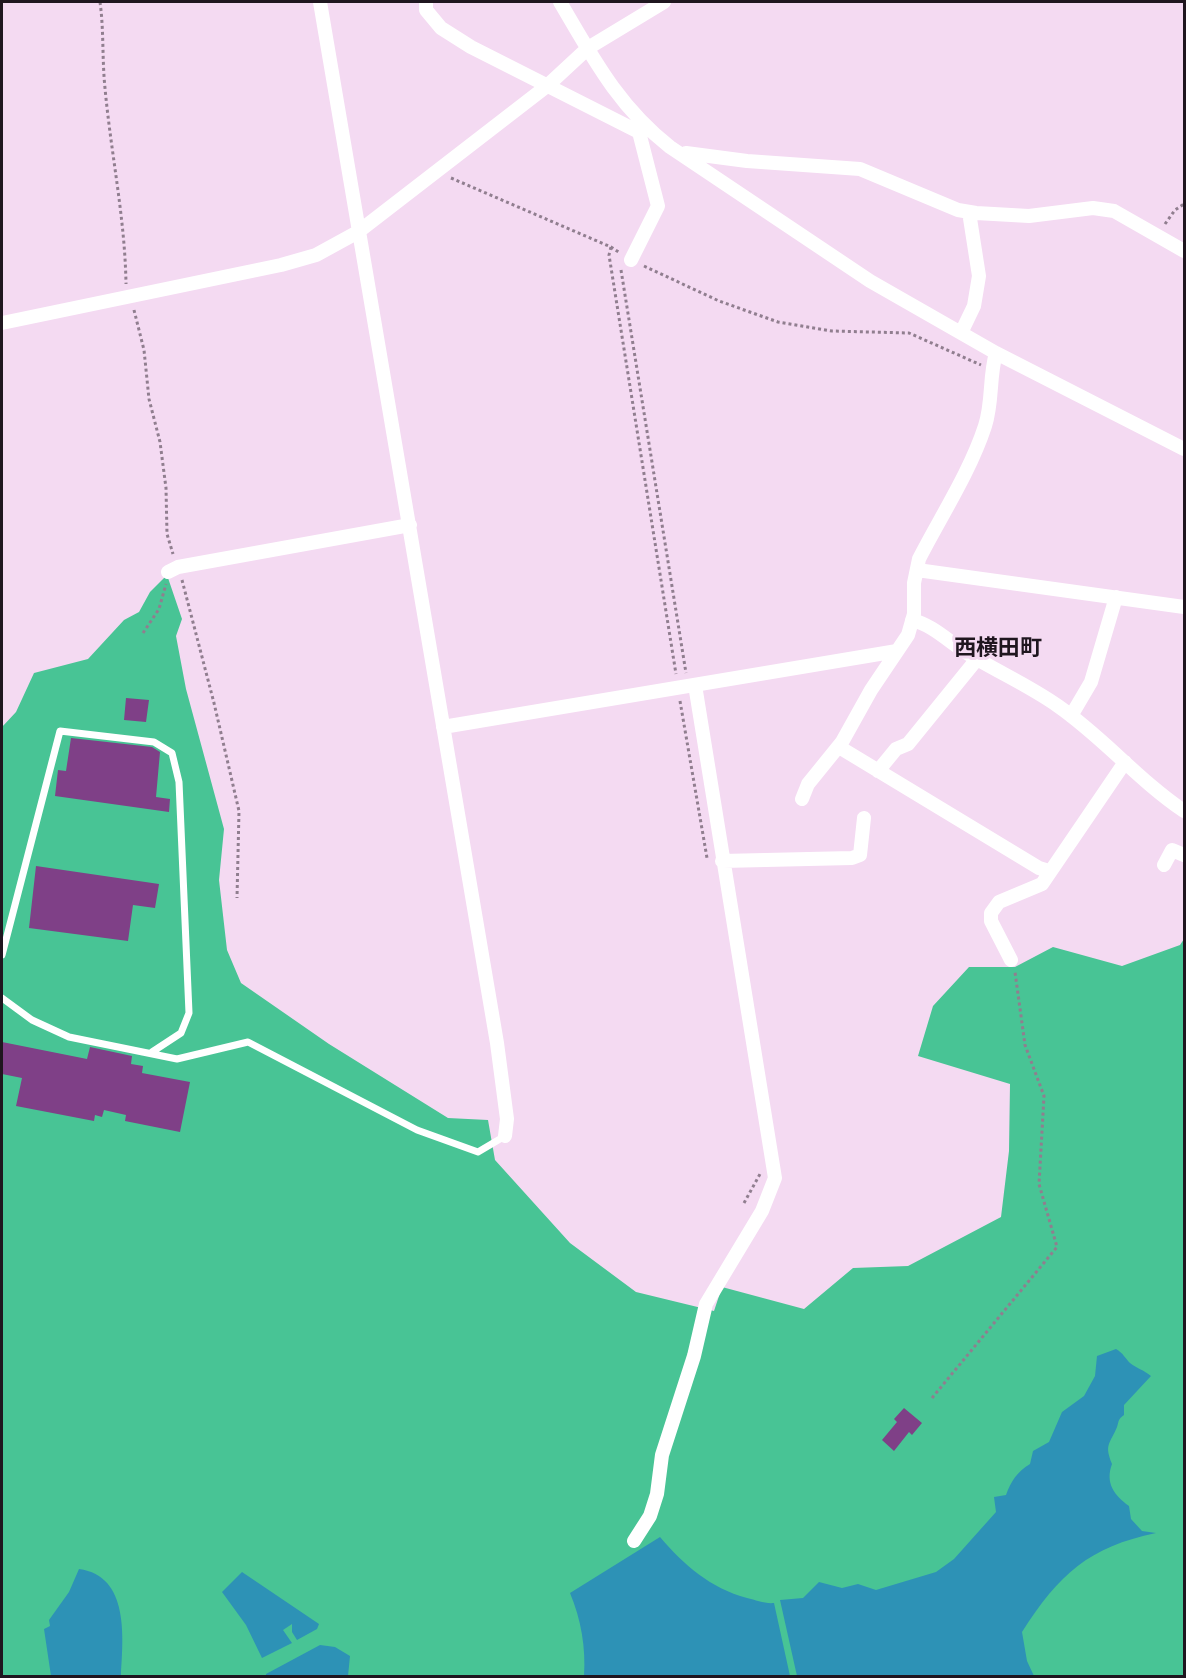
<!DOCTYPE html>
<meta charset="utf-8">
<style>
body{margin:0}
#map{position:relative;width:1186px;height:1678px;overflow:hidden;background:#f4daf2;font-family:Karla,sans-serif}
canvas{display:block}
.frame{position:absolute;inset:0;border:3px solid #1f161f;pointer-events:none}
</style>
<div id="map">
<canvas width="1186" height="1678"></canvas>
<div class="frame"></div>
</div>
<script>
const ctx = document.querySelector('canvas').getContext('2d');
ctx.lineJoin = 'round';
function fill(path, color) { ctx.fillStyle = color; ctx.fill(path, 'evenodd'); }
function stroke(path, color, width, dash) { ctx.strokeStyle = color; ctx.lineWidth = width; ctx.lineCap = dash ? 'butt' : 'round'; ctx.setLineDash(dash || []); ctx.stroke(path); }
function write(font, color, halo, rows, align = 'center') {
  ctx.font = font + ' Karla,"Noto Sans JP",sans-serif'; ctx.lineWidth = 6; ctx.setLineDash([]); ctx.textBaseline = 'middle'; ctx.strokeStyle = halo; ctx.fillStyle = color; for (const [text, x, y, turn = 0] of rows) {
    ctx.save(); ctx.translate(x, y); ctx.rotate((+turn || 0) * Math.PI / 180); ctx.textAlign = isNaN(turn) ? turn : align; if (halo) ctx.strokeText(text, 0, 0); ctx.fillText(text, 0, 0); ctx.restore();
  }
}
fill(new Path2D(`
 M167,575L182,619L176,636L186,689L224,829L219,880L227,950L241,983L329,1044L448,1118L488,1120L495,1160L570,1243L636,1292L714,1311L722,1287L804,1309L853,1268L908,1266L1001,1217L1009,1151L1010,1084L918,1056L933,1006L969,967H1015L1053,947L1122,966L1180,945L1184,939V1676H2V727L16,712L34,673L88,659L124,620L139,612L150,592Z`), '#48c495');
fill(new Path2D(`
 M1116,1349C1123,1353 1125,1358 1130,1363C1136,1368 1144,1370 1151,1376L1124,1405V1415C1118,1419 1119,1421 1117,1427C1110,1444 1104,1444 1112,1464C1105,1483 1114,1495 1129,1506L1131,1519L1142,1531L1156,1533C1089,1547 1059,1574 1022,1632L1027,1661L1034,1676H797L780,1600L803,1598L819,1582L842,1588L858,1584L876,1590L936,1572L954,1559L996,1512L994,1497L1006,1495C1011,1481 1017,1472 1030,1464L1033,1451L1049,1442L1062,1412L1084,1396L1095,1376L1097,1356Z
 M660,1537C684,1565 710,1588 747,1598C756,1600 765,1604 774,1603L790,1676H584C586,1648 581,1619 570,1593Z
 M79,1569C130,1576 123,1638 121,1676H51L44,1629L50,1626L49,1620L69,1592Z
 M242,1572L319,1624L317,1629L297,1640L292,1632V1624L283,1630L292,1643L262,1658L246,1625L222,1592Z
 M320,1645L335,1647L350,1656L348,1676H266V1674Z`), '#2d92b6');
fill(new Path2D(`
 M126,698L149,700L146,722L124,720Z
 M71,738L152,747L160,752L156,797L170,799L169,812L55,796L58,770L66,771Z
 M36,866L159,884L155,908L133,905L128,941L29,928Z
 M2,1042L87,1059L90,1047L132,1056L131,1064L143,1066L142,1073L190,1082L180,1132L125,1121L126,1115L104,1110L102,1117L95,1115L94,1121L16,1106L22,1078L2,1074Z
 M904,1408L922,1423L912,1435L909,1432L894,1451L882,1440L897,1422L894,1419Z`), '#7f4087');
stroke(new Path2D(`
 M100,2C104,31 102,59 105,88C111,154 125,218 126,284
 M451,178L611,247L620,253
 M1165,224L1175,210L1184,204
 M611,247L609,255L676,674
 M644,266L719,301L778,322L832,331L909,333L981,365
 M621,270L686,673
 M134,310L144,350L149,399L160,442L166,488L167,534L173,554
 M182,580L214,703L239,811L237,898
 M143,633L159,609L166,584
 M680,701L707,858
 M744,1203L760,1174
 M932,1398L1057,1247L1039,1184L1044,1096L1025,1045L1015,972`), '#907e8f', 3, [3, 3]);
stroke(new Path2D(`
 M2,955L60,731L154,742L172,753L179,782L189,1013L181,1033L152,1052
 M2,998L32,1020L69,1037L177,1059L248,1042L417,1130L478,1152L505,1136`), '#fff', 7);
stroke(new Path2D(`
 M320,2L497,1043L507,1119L505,1136
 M426,2V10L441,28L471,47L639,132
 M560,2C593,58 618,106 670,147L870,281L996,353L1184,449
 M684,155L686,153L747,161L860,169L958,210L976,213L1029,216L1093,208L1114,211L1184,251
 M631,260L658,206L639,132L644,126
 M2,323L281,265L316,255L358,232L547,86L588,48L664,2
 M961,333L974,306L979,276L969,212
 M917,570L1184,607
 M168,572L178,567L410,525
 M912,620C933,625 949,642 967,653C996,671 1030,686 1058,706C1104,738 1138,780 1184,811
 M1071,716L1091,682L1116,597
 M443,727L897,651
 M839,747L1039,868L1049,871
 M878,771L896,749L908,744L977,659
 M802,799L808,784L842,742L871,690L908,635L914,614V583L919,559C941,516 970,472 985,426C993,401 989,377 996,353
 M722,861L852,858L860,855L864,818
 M1164,865L1172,850L1184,855
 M1011,960L991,921V913L999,902L1042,884L1125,762
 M634,1541L650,1516L657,1494L662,1455L694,1356L706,1304L762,1211L775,1178L695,685`), '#fff', 14);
write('bold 22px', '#1f161f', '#f4daf2', [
 ["西横田町",998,649]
]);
</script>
